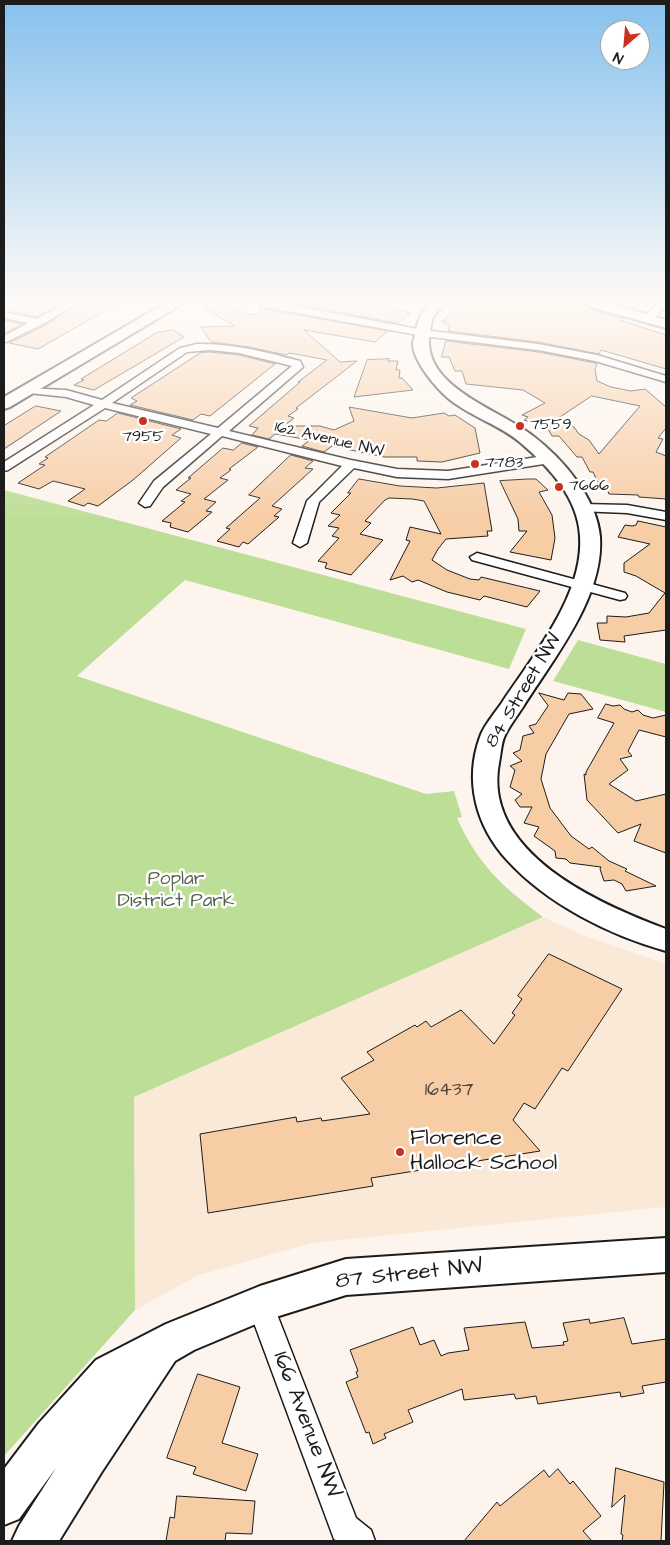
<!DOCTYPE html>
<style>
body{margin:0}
#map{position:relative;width:670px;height:1545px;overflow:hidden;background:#fdf5ed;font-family:"Architects Daughter",sans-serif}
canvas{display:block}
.frame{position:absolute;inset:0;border:5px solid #1c1c1c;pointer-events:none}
.north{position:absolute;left:600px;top:20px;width:50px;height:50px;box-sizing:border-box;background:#fff;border:1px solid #a4a4a4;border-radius:50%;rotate:207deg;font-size:14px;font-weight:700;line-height:20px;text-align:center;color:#1c1c1c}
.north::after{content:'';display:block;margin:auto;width:18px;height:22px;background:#c8321e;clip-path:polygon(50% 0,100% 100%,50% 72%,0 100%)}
</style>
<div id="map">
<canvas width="670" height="1545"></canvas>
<div class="frame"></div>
<div class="north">N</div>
</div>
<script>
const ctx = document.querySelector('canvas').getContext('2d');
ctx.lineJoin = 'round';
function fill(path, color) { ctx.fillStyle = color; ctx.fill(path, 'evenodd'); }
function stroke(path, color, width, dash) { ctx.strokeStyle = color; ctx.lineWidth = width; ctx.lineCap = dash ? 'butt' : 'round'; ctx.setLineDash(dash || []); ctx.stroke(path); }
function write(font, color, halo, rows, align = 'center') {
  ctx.font = font + ' "Architects Daughter",sans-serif'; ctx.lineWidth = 5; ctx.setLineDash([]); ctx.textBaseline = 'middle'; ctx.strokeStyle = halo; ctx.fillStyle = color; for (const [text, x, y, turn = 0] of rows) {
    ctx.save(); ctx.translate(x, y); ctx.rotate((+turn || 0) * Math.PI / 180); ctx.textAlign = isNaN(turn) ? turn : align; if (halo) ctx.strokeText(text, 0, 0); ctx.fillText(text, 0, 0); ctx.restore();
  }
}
fill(new Path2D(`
 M543,917L583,935L666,964V1207L312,1243L199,1275L135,1310L134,1097Z`), '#fbe9d8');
fill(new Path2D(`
 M4,490L526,629L509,669L185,580L77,676L426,794L454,791L462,817L457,818C478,865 503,887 543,917L134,1097L135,1310L4,1456Z
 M578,640L666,664V712L553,681Z`), '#bdde97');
const building = new Path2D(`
 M25,304H59L37,317L11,311Z
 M78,304H117L38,349L9,343L44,326Z
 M295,304H375L410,313L398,323Z
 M462,304H587L590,309L623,318L620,320L666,335V369L601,350L599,354L538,342L448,331L450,325L444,324L446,321H442Z
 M228,305L234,309H237L248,315L251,314L259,315L260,306L265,309L388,331L375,342L304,330L340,362L357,361L296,408L298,409L288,416L294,418L284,426H320L334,430L354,421L349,407L412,418L444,413L449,416L455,415L475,428L480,453L442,462L417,461V457H384L332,446L324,452L302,446L310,440L275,434L269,439L252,435L258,428L249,426L300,382H298L327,360L290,353L286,355L249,347L211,342L201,327L235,326L205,309Z
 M4,320L23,324L4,334Z
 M173,330L184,337L94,390L74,385L84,380L81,379L156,333Z
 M446,341L538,352L595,363L597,364L595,370L597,381L611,387L631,391L645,389L666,407V428L658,438L663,439L656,452L666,456V499L639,497L638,495L609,494L607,489H601L593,472H590L582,457H577L559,436H552L547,427L524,420L528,417L522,415L545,403L523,390L466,384L462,371H455L449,357H442ZM592,396L640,406L599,454L589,440L579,434L574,427L556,420Z
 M210,352L239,355L275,364L210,416L201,414L193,420L130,405L137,401L131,398L200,353Z
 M389,359L388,361H398L396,370H400L399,378H402L413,390L354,397L367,360Z
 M36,406L61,411L4,449V426Z
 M118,413L181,429L172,435L181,438L133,480L98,506L88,503L84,506L68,501L85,489L53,481L39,489L18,483L45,465L39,464L48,458L45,457L99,420L106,421Z
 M242,443L258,447L229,469L231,470L220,478L228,480L204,499L216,502L206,511L212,512L188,532L170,527L171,523L162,521L185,502L181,501L191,494L176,490L191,478H188L223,448L233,450Z
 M291,455L313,461L305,468L313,469L272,506L282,509L274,516L279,517L248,544L243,542L239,547L217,541L230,529L226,528L260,498L249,495Z
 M359,479L400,486L437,488L484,483L492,531H487L488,536L446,539L438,549L432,560L447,570L470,579L479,580L481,577L540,591L527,607L484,596L480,600L447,592L418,580L412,582L403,576L390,580L410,541L406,540L410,527L441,534L424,501L412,499L389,498L385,500L365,521L371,523L360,534L383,540L351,575L325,568L327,563L318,561L339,538L332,536L339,528L328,526L340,515L331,513L351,493H348Z
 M528,479H536L548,490L539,492L552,515L555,538L551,560L510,552L527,531H519L518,519L500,481Z
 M638,521L666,527V630L624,636L625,642L600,640L597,623H607V616L626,617L649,613L665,593L636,576L624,572V563L650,544L618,537L625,525L632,526L636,525Z
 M539,693L564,700L568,693L581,694L593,709L569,714L546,754L541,779L550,808L571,836L589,849L592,847L609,861L627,869L625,871L656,886L626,891L622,884L614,880L604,881L600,869L601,867L570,863L566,859L556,858L555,851L534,836L539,827L524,823L532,807H520L515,800L522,794L510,787L515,770L510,766L522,761L513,753L520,750L523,736L534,733L529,726L536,724L548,706Z
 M606,704L613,706L620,705L624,709L632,712L638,710L643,715L653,718L666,715V737L639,730L628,751L632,756L620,759L628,770L609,784L636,801L666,794V853L634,841L641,824L618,833L587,800L584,774L586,775V772L614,723L598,718Z
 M549,954L622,989L568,1071L562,1068L535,1109L524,1103L513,1120L540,1151L371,1178L373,1186L208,1213L200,1134L296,1117L297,1122L321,1118L322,1121L370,1114L341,1078L374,1060L367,1052L415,1025L417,1027L426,1021L431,1027L461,1010L494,1044L515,1015L512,1013L522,999L518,996Z
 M624,1318L632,1344L666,1339V1382L642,1386L644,1393L621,1397L620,1392L538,1404L536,1396L516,1399L514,1394L464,1400L462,1389L408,1410L413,1422L384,1434L386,1438L373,1444L369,1432L366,1433L346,1382L358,1377L356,1372L358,1371L350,1350L413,1327L420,1345L434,1340L441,1356L448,1353L469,1350L464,1328L525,1322L532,1348L564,1345L563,1342L568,1341L563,1323L589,1319L590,1323Z
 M198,1374L240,1387L222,1443L258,1454L246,1491L193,1474L196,1467L167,1458Z
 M616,1468L664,1482L661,1541H622L623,1535L621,1534L625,1495L612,1507Z
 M558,1469L570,1484L573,1481L601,1516L583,1531L592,1541H464L497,1502L500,1506L544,1470L549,1477Z
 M177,1496L255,1501L252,1534L226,1533L225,1541H166L170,1517L174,1518Z`);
fill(building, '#f7cda6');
stroke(building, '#1c1c1c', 1);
const street = new Path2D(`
 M63,304H76L43,324L4,343V336L28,323L4,318V312L37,319Z
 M260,304H283L423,330L538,344L597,355L666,376V382L595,361L538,350L423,336L265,307Z
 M657,304H666V306L652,321H644V317Z
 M197,344C232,343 266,352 300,361L303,367L229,431L351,460L397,469L448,471L550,455L556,459L550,463L448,479L397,477L354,468L319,502L307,543L300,547L293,543L307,501L342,466L222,436L163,487L150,506L145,507L139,503L154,481L211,434L105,408L8,470L4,471V462L94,405L66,397L29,393L25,392L23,390L25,388L66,390L102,400L180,348ZM210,350L239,353L292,366L218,428L112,403L187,352Z
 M583,504L627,505L666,512V520L627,513L578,511L576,508L578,505Z
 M477,553L625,593L627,596L625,599L620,600L472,560L470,557Z
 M260,1291L269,1295L273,1304L356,1518L371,1530L375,1541H337L334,1539L247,1304L251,1295Z`);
const secondary = new Path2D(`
 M164,304H182L10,407L4,409V397Z
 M430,304H446C443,308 436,311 434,316C431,320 431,327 430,332C419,387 500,409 533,436C562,458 597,498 600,537C604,597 554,658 523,707C517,716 510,725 505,735C501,743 501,754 499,763C482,853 599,904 666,929V951C609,935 547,904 507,860C476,826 464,781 480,737C484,725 496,712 503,701C534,655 584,594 580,536C578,498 550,468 522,444C501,425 471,417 449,399C436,388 415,363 413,346C412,343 415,337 415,334C418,321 420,313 430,304Z
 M589,304H612L666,320V328L591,307Z
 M666,1238V1272L346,1295L263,1321L194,1350L175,1361L101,1473L59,1541H12L19,1526L56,1468L19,1519L4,1525V1469L39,1423L96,1360L166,1324L260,1286L346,1259Z`);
stroke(street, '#1c1c1c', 3);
stroke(secondary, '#1c1c1c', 4);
fill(street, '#fff');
fill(secondary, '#fff');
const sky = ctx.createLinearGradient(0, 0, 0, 521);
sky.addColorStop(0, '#86c1ed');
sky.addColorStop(0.58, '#fefaf7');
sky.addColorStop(1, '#fefaf700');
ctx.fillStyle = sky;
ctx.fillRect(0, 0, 670, 521);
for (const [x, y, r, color] of [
 [143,421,5,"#c8321e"],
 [520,426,5,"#c8321e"],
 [475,464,5,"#c8321e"],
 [559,487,5,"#c8321e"],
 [400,1152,5,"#c8321e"]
]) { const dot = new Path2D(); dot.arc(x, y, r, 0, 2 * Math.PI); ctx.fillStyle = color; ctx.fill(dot); stroke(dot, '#fff', 2); }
write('16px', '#1c1c1c', '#fff', [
 ["7559",530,426],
 ["7955",143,438,"center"],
 ["7783",485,464],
 ["7666",569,487]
], 'left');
write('16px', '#1c1c1c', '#fff', [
 ["162 Avenue NW",329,440,13]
]);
write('19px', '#1c1c1c', '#fff', [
 ["84 Street NW",524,691,-59]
]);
write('19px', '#546047', '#fff', [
 ["Poplar",176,880],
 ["District Park",176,902]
]);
write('19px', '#53483e', null, [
 ["16437",449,1091]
]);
write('22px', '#1c1c1c', '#fff', [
 ["Florence",410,1139],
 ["Hallock School",410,1164]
], 'left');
write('22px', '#1c1c1c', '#fff', [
 ["87 Street NW",409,1275,-6],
 ["166 Avenue NW",306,1425,69]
]);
</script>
